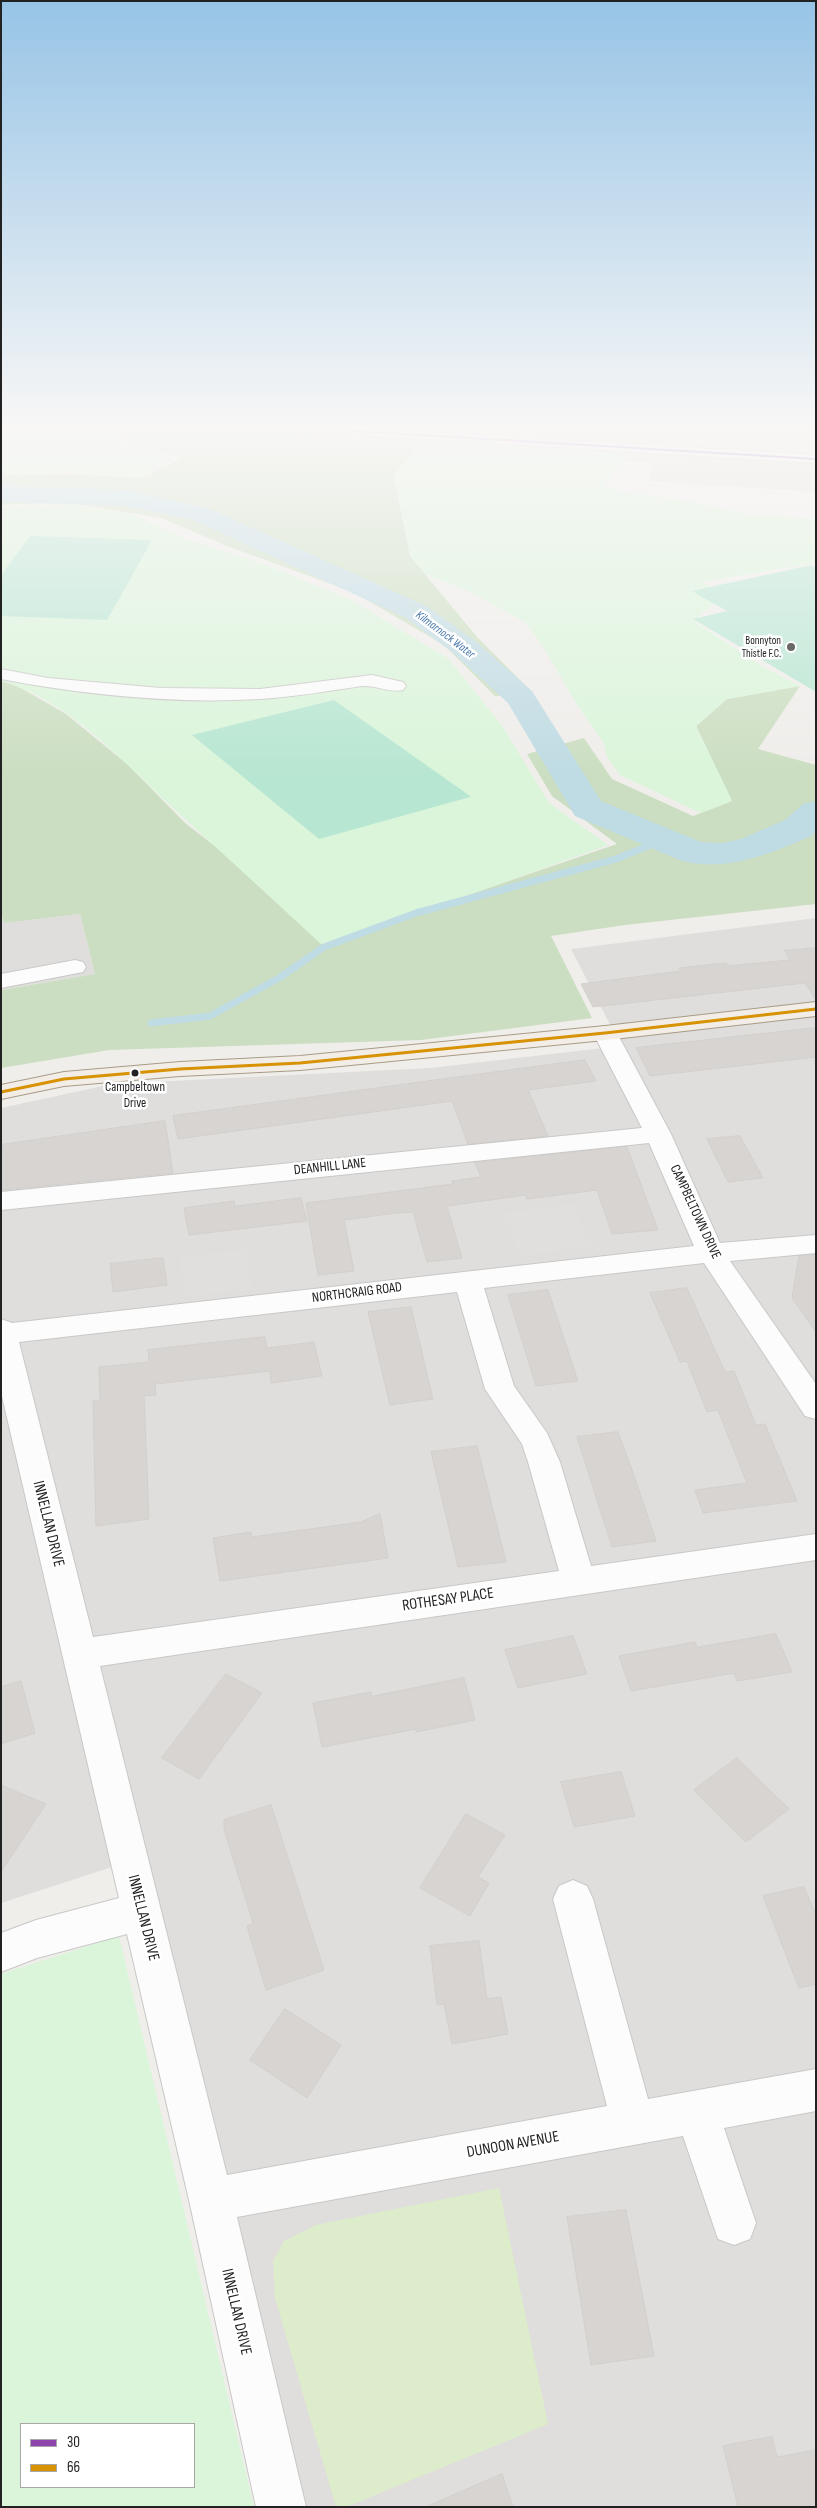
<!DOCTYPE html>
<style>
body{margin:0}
#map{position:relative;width:817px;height:2508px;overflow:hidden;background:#f0eeeb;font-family:"Sofia Sans Condensed",sans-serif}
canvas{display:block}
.frame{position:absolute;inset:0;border:2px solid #222;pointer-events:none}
.legend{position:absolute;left:20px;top:2423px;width:175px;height:65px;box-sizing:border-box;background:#fff;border:1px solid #a7a7a7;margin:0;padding:6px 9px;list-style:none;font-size:15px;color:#222}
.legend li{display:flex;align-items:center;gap:10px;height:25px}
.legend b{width:25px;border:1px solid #a7a7a7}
</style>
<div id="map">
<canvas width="817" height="2508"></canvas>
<div class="frame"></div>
<ul class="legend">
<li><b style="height:6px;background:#8e44ad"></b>30</li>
<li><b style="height:6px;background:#d79205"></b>66</li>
</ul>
</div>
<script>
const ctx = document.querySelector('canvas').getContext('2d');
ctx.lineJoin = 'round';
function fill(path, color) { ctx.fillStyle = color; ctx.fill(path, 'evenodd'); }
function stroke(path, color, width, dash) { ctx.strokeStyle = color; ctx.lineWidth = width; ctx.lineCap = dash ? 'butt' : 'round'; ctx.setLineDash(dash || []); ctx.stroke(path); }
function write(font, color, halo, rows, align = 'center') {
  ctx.font = font + ' "Sofia Sans Condensed",sans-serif'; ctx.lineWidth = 5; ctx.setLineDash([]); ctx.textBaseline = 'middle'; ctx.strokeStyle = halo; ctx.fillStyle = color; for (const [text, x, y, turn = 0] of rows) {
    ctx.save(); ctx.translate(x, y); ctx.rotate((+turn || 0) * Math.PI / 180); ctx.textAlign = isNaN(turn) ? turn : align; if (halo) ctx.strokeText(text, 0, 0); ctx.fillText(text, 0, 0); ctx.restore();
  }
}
fill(new Path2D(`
 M204,424H816V492L649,481L652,463L625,461L624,453L430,439L419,442L230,429Z
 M1,911L4,923L80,914L95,974L1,990Z
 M816,918V2507H306L140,1858L1,1903V1108L112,1084L430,1068L621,1046L571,949Z`), '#dfdedc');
fill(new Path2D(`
 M499,2188L548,2424L346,2507H336L275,2298L273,2261L284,2241L316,2225Z`), '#ddeccb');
fill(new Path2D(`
 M79,424H204L230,429L419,442L394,476L410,556L478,638L533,693L495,696L444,645L353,592L227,546L161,518L65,502L1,505V475L72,474L141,478L180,459Z
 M1,680L14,684L66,714L127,764L185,823L336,940L617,844L552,796L527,754L584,738L612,779L693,816L732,801L696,726L727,699L800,686L758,749L816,765V904L625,925L551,936L592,1018L421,1040L109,1050L1,1068V990L95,974L80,914L4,923L1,911Z`), '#cbdec1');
fill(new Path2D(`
 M1,424H70L87,427L175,459L138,477L69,472L1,474Z
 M430,439L625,453V461L602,486L630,493L693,502L749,514L816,519V563L701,582L724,594L694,621L762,666L800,686L727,699L696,726L732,801L701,813L620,775L607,757L604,743L579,708L542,645L525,622L471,592L425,574L410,556L394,476L419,442Z
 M76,505L132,514L186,539L264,564L353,601L449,659L503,727L549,803L608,845L324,947C274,900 223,854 173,808C122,761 70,701 1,681V506Z
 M119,1936L254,2507H1V1974ZM194,2424V2487H21V2424Z`), '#daf5da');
fill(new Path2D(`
 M30,536L152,540L107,620L1,616V575Z
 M811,565L816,568V692L693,619L727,611L692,591Z
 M334,700L470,796V797L319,839L192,735Z`), '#b7e6d2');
fill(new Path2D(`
 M574,1204L591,1247L519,1256L504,1213Z
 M246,1250L252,1289L184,1297L179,1257Z`), '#e0dfde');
stroke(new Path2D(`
 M151,1023L210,1016L279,978L324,947L416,913L616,859L665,839`), '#bfdbe3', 7);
fill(new Path2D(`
 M1,486L126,490L210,509L426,606L474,640L532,691L601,801L701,842L722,843L741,839L785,820L803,804L816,801V831L811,836C769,854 728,872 682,861L575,816L508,703L452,652L406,618L193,520L126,506L1,502Z`), '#bfdbe3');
const building = new Path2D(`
 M816,948V1000L805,983L593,1007L581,984L681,971L679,968L726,963L728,966L790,960L785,951Z
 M816,1028V1057L650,1076L636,1048Z
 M585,1060L596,1081L528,1090L548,1136L468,1144L452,1101L178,1139L173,1116Z
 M165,1121L173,1173L1,1190V1145Z
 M740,1136L763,1178L728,1182L707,1139Z
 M627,1147L658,1230L612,1234L597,1190L527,1199L526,1195L447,1206L462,1258L427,1262L413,1212L396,1213L344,1220L354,1271L318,1275L306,1203L453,1184L452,1181L481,1177L475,1163Z
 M301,1198L307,1221L189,1235L184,1208L234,1201L235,1206Z
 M816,1255V1332L792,1298L799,1256Z
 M163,1258L167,1285L113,1292L110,1264Z
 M687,1288L725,1372L734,1371L756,1425L765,1424L797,1501L703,1513L695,1490L747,1483L718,1410L707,1412L687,1361L680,1362L650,1293Z
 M548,1290L578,1381L536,1386L508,1295Z
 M411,1307L433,1399L390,1405L368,1312Z
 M265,1337L267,1348L314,1342L322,1376L271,1383L270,1371L155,1384L156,1395L144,1396L149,1519L96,1526L93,1401L100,1400L99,1367L149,1362L148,1350Z
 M618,1432L631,1467L656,1541L612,1547L577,1437Z
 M477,1446L506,1562L458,1567L431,1452Z
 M380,1514L388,1558L220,1581L213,1538L251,1532L252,1537L361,1522Z
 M776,1634L792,1672L737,1681L734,1673L631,1691L619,1656L695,1642L697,1647Z
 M573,1636L587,1674L518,1688L505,1650Z
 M226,1674L262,1693L199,1779L162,1758Z
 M464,1678L475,1720L416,1732V1729L322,1747L313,1703L371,1692L372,1696Z
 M21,1681L35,1733L1,1744V1687Z
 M737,1758L789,1809L746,1842L694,1790Z
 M621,1772L635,1816L574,1827L561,1782Z
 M1,1785L46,1804L1,1872Z
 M271,1805L324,1970L266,1990L247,1926L253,1923L224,1829V1820Z
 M466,1814L505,1835L478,1877L489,1883L470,1916L420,1888Z
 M804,1887L816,1915V1984L799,1988L763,1896Z
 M479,1941L487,1999L501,1997L508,2034L452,2044L444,2004L437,2005L430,1946Z
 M285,2009L341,2045L307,2098L250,2060Z
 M626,2210L654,2356L591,2365L567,2217Z
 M772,2437L777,2457L816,2450V2507H738L723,2446Z
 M502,2474L513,2507H426Z`);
fill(building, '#d7d4d2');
stroke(building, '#d3d0cc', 1);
const minor = new Path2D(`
 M235,424H301L816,455V463L241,428Z
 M599,424H611L608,429H600Z
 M1,669L48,678L161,688L260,689L372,675L403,682L406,686L403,690C390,693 376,685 362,686C328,691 294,697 260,699C176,704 84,695 1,679Z
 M75,960L83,962L86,967L83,972L1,988V974Z
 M605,1026L613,1028L617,1033L671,1134L720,1243L816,1235V1253L730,1261L816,1384V1419L805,1416L704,1263L484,1288L514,1386L547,1433L560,1462L591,1566L816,1534V1560L100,1666L227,2175L607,2106L553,1899L559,1886L573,1880L587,1886L593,1899L648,2099L816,2069V2111L724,2128L756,2223L750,2239L734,2245L718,2239L683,2136L237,2217L306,2507H256L189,2200L127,1934L37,1958L1,1972V1933L36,1920L119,1898L1,1392V1319L12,1323L694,1246L649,1143L1,1210V1192L642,1128L593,1033L597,1028ZM457,1292L485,1389L522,1444L528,1462L559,1571L93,1637L19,1342Z`);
const major = new Path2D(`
 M816,1002V1016L605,1040L300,1070L180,1076L64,1086L1,1099V1085L64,1072L180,1062L300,1056L605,1026Z`);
stroke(minor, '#c9c8c7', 2);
stroke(major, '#a79c86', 2);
fill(minor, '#fdfcfc');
fill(major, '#f3ede7');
stroke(new Path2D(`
 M241,424L816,459`), '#8e44ad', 2);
stroke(new Path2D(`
 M1,1092L64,1079L180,1069L300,1063L605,1033L816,1009`), '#d79205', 3);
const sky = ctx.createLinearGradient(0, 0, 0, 775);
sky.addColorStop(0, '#97c4e6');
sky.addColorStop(0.55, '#f8f7f6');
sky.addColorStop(1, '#f8f7f600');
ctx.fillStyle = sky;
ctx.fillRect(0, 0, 817, 775);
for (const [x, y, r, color] of [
 [791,647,5,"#6a6968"],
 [135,1073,4.5,"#222"]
]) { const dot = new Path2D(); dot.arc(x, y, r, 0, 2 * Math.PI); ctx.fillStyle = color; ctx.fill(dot); stroke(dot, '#fff', 2); }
write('11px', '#222', '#fff', [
 ["Bonnyton",781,641],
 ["Thistle F.C.",781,654]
], 'right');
write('italic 12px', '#4a7aab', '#fff', [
 ["Kilmarnock Water",445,635,37]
]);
write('13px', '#222', '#fff', [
 ["Campbeltown",135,1088],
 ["Drive",135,1104]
]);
write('14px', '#222', '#fff', [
 ["DEANHILL LANE",330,1167,-6],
 ["CAMPBELTOWN DRIVE",695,1212,65],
 ["NORTHCRAIG ROAD",357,1293,-7]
]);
write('16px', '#222', '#fff', [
 ["INNELLAN DRIVE",48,1524,76],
 ["ROTHESAY PLACE",448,1600,-8],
 ["INNELLAN DRIVE",143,1918,76],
 ["DUNOON AVENUE",513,2145,-10],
 ["INNELLAN DRIVE",236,2312,77]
]);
</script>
